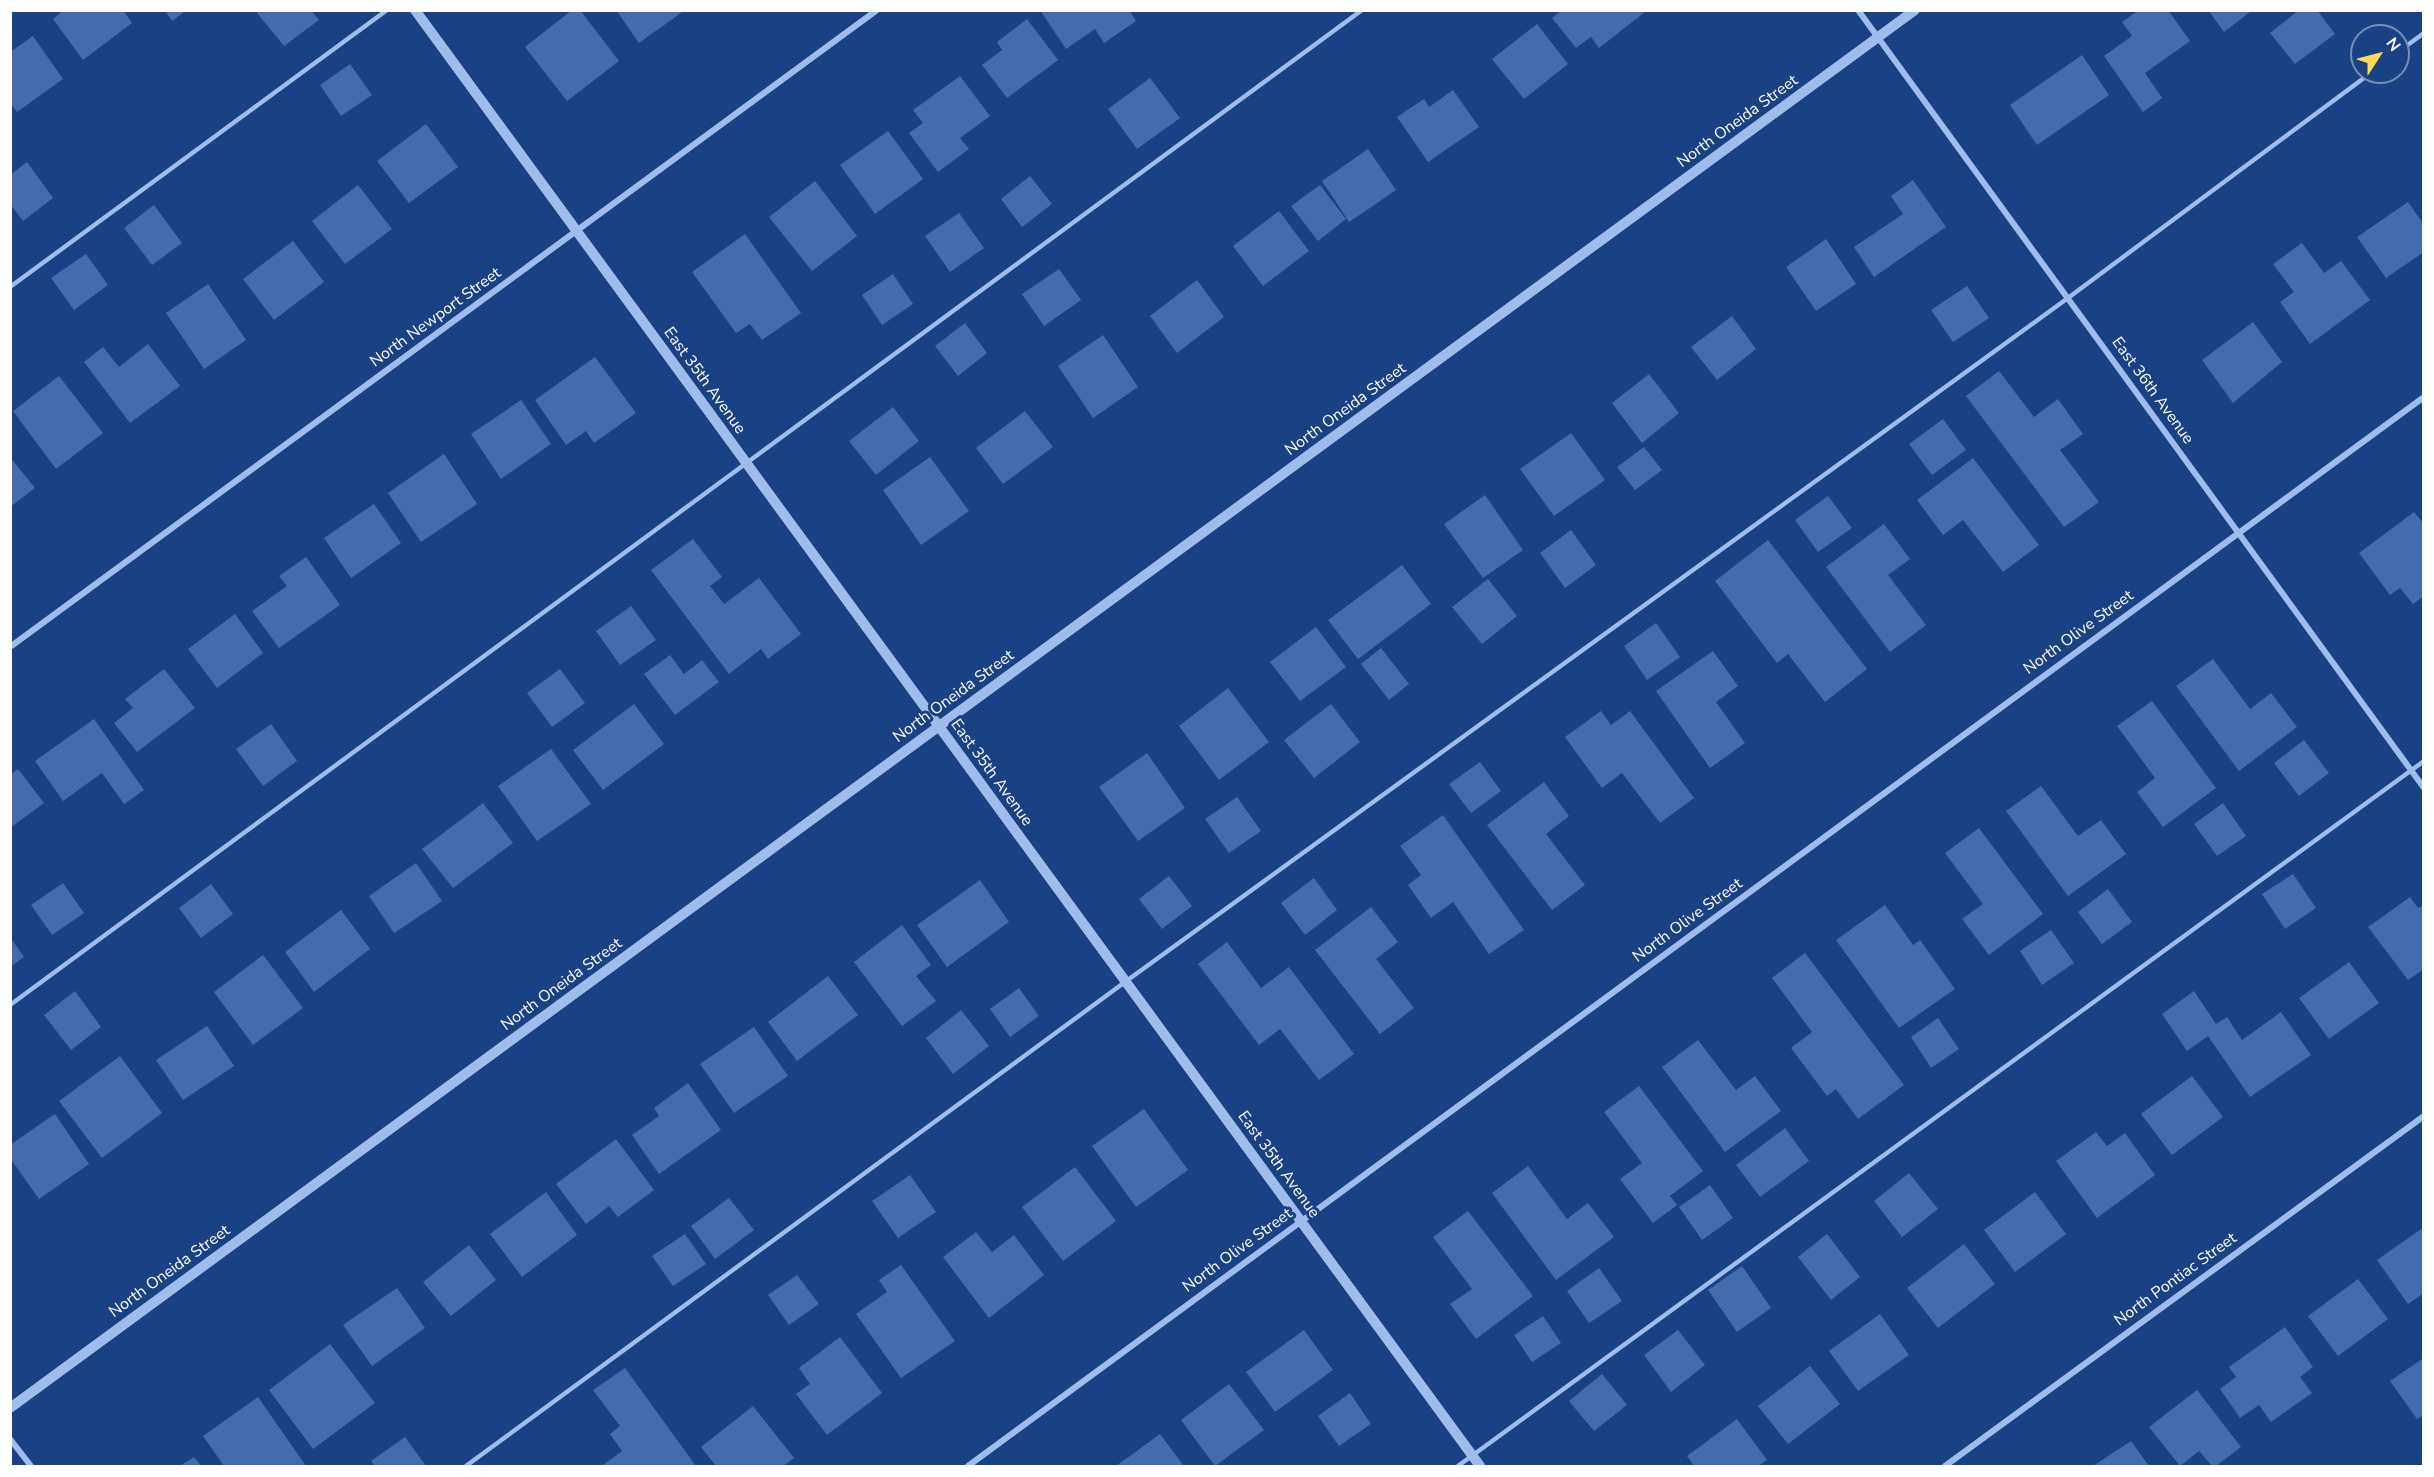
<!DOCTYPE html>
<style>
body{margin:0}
#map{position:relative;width:2434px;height:1477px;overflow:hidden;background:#194285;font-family:"Nunito Sans",sans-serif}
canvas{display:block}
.frame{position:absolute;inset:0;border:12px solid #fff;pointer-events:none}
.north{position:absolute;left:2350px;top:24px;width:60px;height:60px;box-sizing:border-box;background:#194285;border:2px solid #758eb6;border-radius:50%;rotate:54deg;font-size:16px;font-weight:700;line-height:24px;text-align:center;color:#fff}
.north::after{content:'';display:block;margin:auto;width:21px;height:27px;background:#ffd95b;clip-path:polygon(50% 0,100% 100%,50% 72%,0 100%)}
</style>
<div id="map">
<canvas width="2434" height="1477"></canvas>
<div class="frame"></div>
<div class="north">N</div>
</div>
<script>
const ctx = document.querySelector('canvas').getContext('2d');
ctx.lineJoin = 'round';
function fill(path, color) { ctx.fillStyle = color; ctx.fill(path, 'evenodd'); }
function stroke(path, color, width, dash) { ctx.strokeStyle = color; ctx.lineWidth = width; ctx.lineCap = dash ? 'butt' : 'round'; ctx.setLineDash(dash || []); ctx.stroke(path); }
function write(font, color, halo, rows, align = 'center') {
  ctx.font = font + ' "Nunito Sans",sans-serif'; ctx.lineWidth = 6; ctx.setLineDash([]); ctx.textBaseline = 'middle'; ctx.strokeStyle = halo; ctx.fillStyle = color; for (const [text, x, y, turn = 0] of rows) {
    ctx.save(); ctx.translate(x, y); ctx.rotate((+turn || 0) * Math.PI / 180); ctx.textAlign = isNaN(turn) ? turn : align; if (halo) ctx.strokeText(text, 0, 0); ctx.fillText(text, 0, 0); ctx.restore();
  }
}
fill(new Path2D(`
 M64,10H123L132,23L83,60L53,19Z
 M165,10H187L172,21Z
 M260,10H311L319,20L284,46L257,13Z
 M572,10H580L619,61L567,101L525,47Z
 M616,10H685L639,43Z
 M1040,10H1129L1136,21L1104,43L1095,29L1066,49Z
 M1562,10H1644L1645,12L1599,48L1591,37L1576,48L1552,18Z
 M2139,10H2168L2190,41L2145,73L2162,98L2143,112L2104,56L2132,36L2122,22Z
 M2208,10H2249L2250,12L2224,32Z
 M2299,10H2317L2335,34L2295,64L2270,33Z
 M1027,19L1058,60L1007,98L982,65L1002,50L997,42Z
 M1537,24L1568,64L1524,99L1492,59Z
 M33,36L63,79L17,112L10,103V52Z
 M2082,55L2109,95L2037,145L2010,105Z
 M350,64L372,95L341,116L320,85Z
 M960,76L990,116L960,138L969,149L938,172L909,133L923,123L913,110Z
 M1150,78L1180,118L1137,149L1108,109Z
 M1453,90L1479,127L1428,162L1397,117L1424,99L1429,107Z
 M426,124L458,167L409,203L377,161Z
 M888,131L923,179L875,214L840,165Z
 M1368,149L1396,190L1349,222L1322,181Z
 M27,162L53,198L23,221L10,204V175Z
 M1030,176L1052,204L1022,227L1001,199Z
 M1913,180L1946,227L1874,277L1854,247L1903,214L1891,196Z
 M815,181L857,236L812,271L769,217Z
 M358,185L392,229L345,264L312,221Z
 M1320,185L1346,219L1318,241L1291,206Z
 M2408,202L2424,225V252L2386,278L2357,237Z
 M154,205L182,243L152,265L124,228Z
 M1279,211L1309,251L1263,286L1233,246Z
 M959,213L984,248L950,272L925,236Z
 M745,234L801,313L762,340L750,324L736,333L692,272Z
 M1826,239L1856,284L1816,311L1786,267Z
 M293,241L324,282L274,320L243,279Z
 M2302,243L2324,273L2341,261L2370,300L2310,344L2280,302L2294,292L2273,264Z
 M86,254L108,285L74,310L51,278Z
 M1059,269L1081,300L1044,326L1022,294Z
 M893,274L913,304L882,325L862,295Z
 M1197,280L1224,317L1177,353L1150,316Z
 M208,284L246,340L204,369L166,313Z
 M1967,286L1989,318L1953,342L1931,310Z
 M1732,316L1756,349L1717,380L1691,347Z
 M2253,322L2282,362L2233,403L2202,360Z
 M965,323L987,353L958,376L935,346Z
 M1103,335L1138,387L1093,418L1058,366Z
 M148,344L180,386L130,423L84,362L103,347L119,367Z
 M595,357L636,413L594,443L586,431L566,445L535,400Z
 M1999,371L2034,417L2058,399L2083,434L2060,450L2099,502L2064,527L1966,396Z
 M1649,374L1679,413L1642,443L1612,403Z
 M59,376L103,433L56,469L13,411Z
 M521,400L551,444L501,479L471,434Z
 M893,407L919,441L876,475L849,441Z
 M1025,411L1053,447L1003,484L976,448Z
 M1943,419L1966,450L1932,475L1909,444Z
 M1571,433L1605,480L1554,516L1520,469Z
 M1644,447L1662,470L1635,490L1617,467Z
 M444,454L477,504L421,542L388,493Z
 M10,457L35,488L10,507Z
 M930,457L969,511L921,545L883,490Z
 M1973,458L2039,545L2003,572L1963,520L1943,535L1917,500Z
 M1485,495L1523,550L1483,578L1444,524Z
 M1828,496L1852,528L1818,552L1795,520Z
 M374,504L401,543L351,578L324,538Z
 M2414,512L2424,524V596L2413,604L2400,588L2390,595L2359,553Z
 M1884,524L1910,559L1888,575L1926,625L1890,652L1826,567Z
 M1571,530L1596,565L1565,588L1540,553Z
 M693,539L722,577L710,586L724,604L759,578L801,634L768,659L761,649L729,674L651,570Z
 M1768,540L1867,669L1825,702L1788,654L1777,663L1715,581Z
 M306,557L340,605L279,648L252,611L287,586L279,576Z
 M1402,565L1431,604L1358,659L1328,620Z
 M1488,579L1517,616L1482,644L1452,607Z
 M631,606L656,640L620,665L596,631Z
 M235,614L263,653L217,688L188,649Z
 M1656,623L1680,657L1647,680L1624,646Z
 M1316,627L1346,667L1300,701L1270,662Z
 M1381,648L1409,684L1389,700L1361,664Z
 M1713,651L1738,686L1716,702L1745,743L1710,768L1656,691Z
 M670,655L684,674L702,660L719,682L675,715L644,674Z
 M2213,659L2250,709L2271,693L2297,727L2239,771L2176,686Z
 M164,669L195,708L137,752L114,723L133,708L125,699Z
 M560,669L585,703L552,727L527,693Z
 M1228,688L1269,742L1219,780L1179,726Z
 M2152,701L2216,788L2163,827L2137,792L2155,778L2117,726Z
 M634,704L664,744L603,790L573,750Z
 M1331,704L1360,742L1314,778L1284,740Z
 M1601,711L1611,725L1630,711L1694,798L1660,823L1622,773L1602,788L1565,737Z
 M94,719L144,790L124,804L102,773L63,801L35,761Z
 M271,724L297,761L263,786L236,749Z
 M2304,740L2329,773L2299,796L2274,763Z
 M551,749L591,804L537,841L498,786Z
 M1147,753L1185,808L1138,841L1099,787Z
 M1480,762L1501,791L1471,813L1449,784Z
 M18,769L44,803L10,828V775Z
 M1544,782L1569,816L1546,834L1585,885L1552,910L1487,825Z
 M2041,786L2078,836L2101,820L2126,854L2068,896L2006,811Z
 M1237,797L1261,831L1229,853L1205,819Z
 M483,803L513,843L453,888L422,849Z
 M2223,803L2246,836L2217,856L2194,824Z
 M1443,815L1524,930L1489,954L1453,902L1431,918L1408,885L1421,875L1400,846Z
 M1979,828L2043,914L1989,955L1962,919L1983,904L1945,853Z
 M416,863L442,901L394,933L369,896Z
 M2293,874L2316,908L2285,929L2262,894Z
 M1169,876L1192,906L1162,929L1139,899Z
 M1314,878L1337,910L1305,935L1281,903Z
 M980,880L1009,922L947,967L917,925Z
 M63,883L84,913L52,935L31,905Z
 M211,884L233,914L201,938L179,908Z
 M2108,889L2132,922L2102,944L2078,912Z
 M2410,897L2418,908L2424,905V969L2408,980L2368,927Z
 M1885,905L1913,945L1920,940L1955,989L1899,1028L1836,940Z
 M1371,907L1398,942L1376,959L1414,1008L1380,1034L1315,950Z
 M341,910L370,949L314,992L285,952Z
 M902,925L931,965L916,976L936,1001L902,1026L854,962Z
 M2051,930L2074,963L2042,985L2020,951Z
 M10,937L24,957L10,967Z
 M1227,942L1261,988L1289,967L1354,1054L1319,1080L1280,1029L1259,1045L1198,964Z
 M1805,953L1904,1085L1858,1119L1836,1089L1827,1096L1791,1048L1812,1032L1772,978Z
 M263,955L303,1008L253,1045L214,992Z
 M2349,962L2379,1003L2329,1039L2299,998Z
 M828,976L858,1015L797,1061L768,1022Z
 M1019,988L1039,1016L1010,1037L990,1009Z
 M75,991L101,1027L71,1050L44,1015Z
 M2194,991L2216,1024L2227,1017L2242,1040L2281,1012L2311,1055L2250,1097L2208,1036L2187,1051L2162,1014Z
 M961,1010L989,1046L953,1074L926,1038Z
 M1938,1018L1959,1049L1931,1068L1911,1037Z
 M207,1026L234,1066L183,1100L156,1060Z
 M754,1027L788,1076L734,1113L700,1064Z
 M1698,1040L1736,1090L1755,1076L1781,1111L1725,1152L1662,1067Z
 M120,1056L162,1113L102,1158L59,1101Z
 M2192,1076L2223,1117L2172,1155L2141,1114Z
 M688,1083L721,1130L659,1174L632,1135L659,1116L654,1108Z
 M1639,1086L1703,1171L1670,1196L1677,1205L1653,1223L1620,1179L1642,1163L1604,1112Z
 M1144,1109L1188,1170L1136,1207L1092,1146Z
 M55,1114L89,1164L39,1199L10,1158V1145Z
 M1785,1128L1809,1161L1760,1197L1736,1165Z
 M2096,1132L2107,1146L2125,1133L2155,1175L2097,1218L2056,1161Z
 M616,1139L654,1190L618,1217L609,1206L586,1224L556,1184Z
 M1528,1166L1567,1219L1588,1203L1614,1237L1556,1280L1492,1193Z
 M1075,1167L1116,1221L1063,1261L1022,1207Z
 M1909,1173L1938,1209L1902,1237L1874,1201Z
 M910,1175L936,1212L898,1238L872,1201Z
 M1710,1185L1733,1218L1702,1240L1679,1207Z
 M546,1192L577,1235L522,1277L490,1234Z
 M2035,1192L2066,1234L2015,1272L1984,1230Z
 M729,1198L754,1230L715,1259L691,1226Z
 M1468,1211L1533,1296L1476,1339L1450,1304L1472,1289L1433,1237Z
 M2424,1227V1293L2408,1304L2377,1260Z
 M976,1232L992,1252L1014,1235L1044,1275L989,1318L943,1257Z
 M685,1234L706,1264L673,1286L652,1256Z
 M1827,1234L1860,1277L1831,1300L1798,1257Z
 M1964,1244L1995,1284L1938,1328L1907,1288Z
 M469,1245L496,1280L451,1316L423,1282Z
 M901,1265L955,1341L901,1378L856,1314L887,1292L879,1280Z
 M1742,1266L1771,1308L1737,1332L1708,1290Z
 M1599,1268L1622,1301L1589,1323L1567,1291Z
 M797,1275L819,1304L789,1325L768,1295Z
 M2358,1279L2388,1319L2338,1356L2308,1316Z
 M397,1288L425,1328L372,1366L343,1325Z
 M1880,1314L1909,1355L1858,1391L1829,1351Z
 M1543,1316L1561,1343L1532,1362L1514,1335Z
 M2285,1327L2313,1367L2300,1377L2312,1393L2271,1422L2259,1405L2240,1418L2220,1389L2236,1377L2229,1367Z
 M1304,1330L1333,1370L1275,1412L1246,1372Z
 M1678,1330L1705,1365L1671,1392L1644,1355Z
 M840,1337L882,1393L827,1435L796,1394L810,1384L799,1368Z
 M330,1344L375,1403L313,1449L269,1390Z
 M2422,1359L2424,1415L2417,1419L2390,1381Z
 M1810,1366L1840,1404L1788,1444L1758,1406Z
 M625,1368L696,1466H602L622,1451L610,1434L620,1426L593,1390Z
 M1602,1374L1627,1405L1594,1431L1569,1401Z
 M1229,1384L1264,1430L1215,1466L1181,1420Z
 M2197,1390L2241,1447L2216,1466H2212L2199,1451L2180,1466L2149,1427Z
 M1350,1393L1371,1424L1339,1446L1318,1416Z
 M258,1397L306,1466H224L203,1436Z
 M753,1406L794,1458L783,1466H716L701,1447Z
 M1737,1419L1767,1460L1758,1466H1694L1687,1456Z
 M1160,1434L1184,1466H1116Z
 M405,1437L426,1466H375L371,1461Z
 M2131,1441L2149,1466H2093Z
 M194,1457L201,1466H180Z`), '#426cae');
stroke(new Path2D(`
 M2398,52L2424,33
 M10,287L387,10
 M10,1005L1362,10
 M466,1466L1125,982L2068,298L2372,72
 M1458,1466L2424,761`), '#9fbdec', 4.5);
stroke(new Path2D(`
 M1858,10L2424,788
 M10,647L877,10
 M10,1439L31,1466
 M968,1466L2424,397
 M1945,1466L2424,1116`), '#9fbdec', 6);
stroke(new Path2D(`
 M415,10L1480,1466
 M10,1408L1915,10`), '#9fbdec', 10);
write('16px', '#fff', '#194285', [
 ["North Oneida Street",1738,122,-36],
 ["North Newport Street",436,318,-36],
 ["East 35th Avenue",704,381,54],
 ["East 36th Avenue",2152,391,54],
 ["North Oneida Street",1346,410,-36],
 ["North Olive Street",2079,633,-36],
 ["North Oneida Street",954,697,-36],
 ["East 35th Avenue",991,773,54],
 ["North Olive Street",1688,921,-36],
 ["North Oneida Street",562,985,-36],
 ["East 35th Avenue",1278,1165,54],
 ["North Olive Street",1238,1251,-36],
 ["North Oneida Street",170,1272,-36],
 ["North Pontiac Street",2176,1280,-36]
]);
</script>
